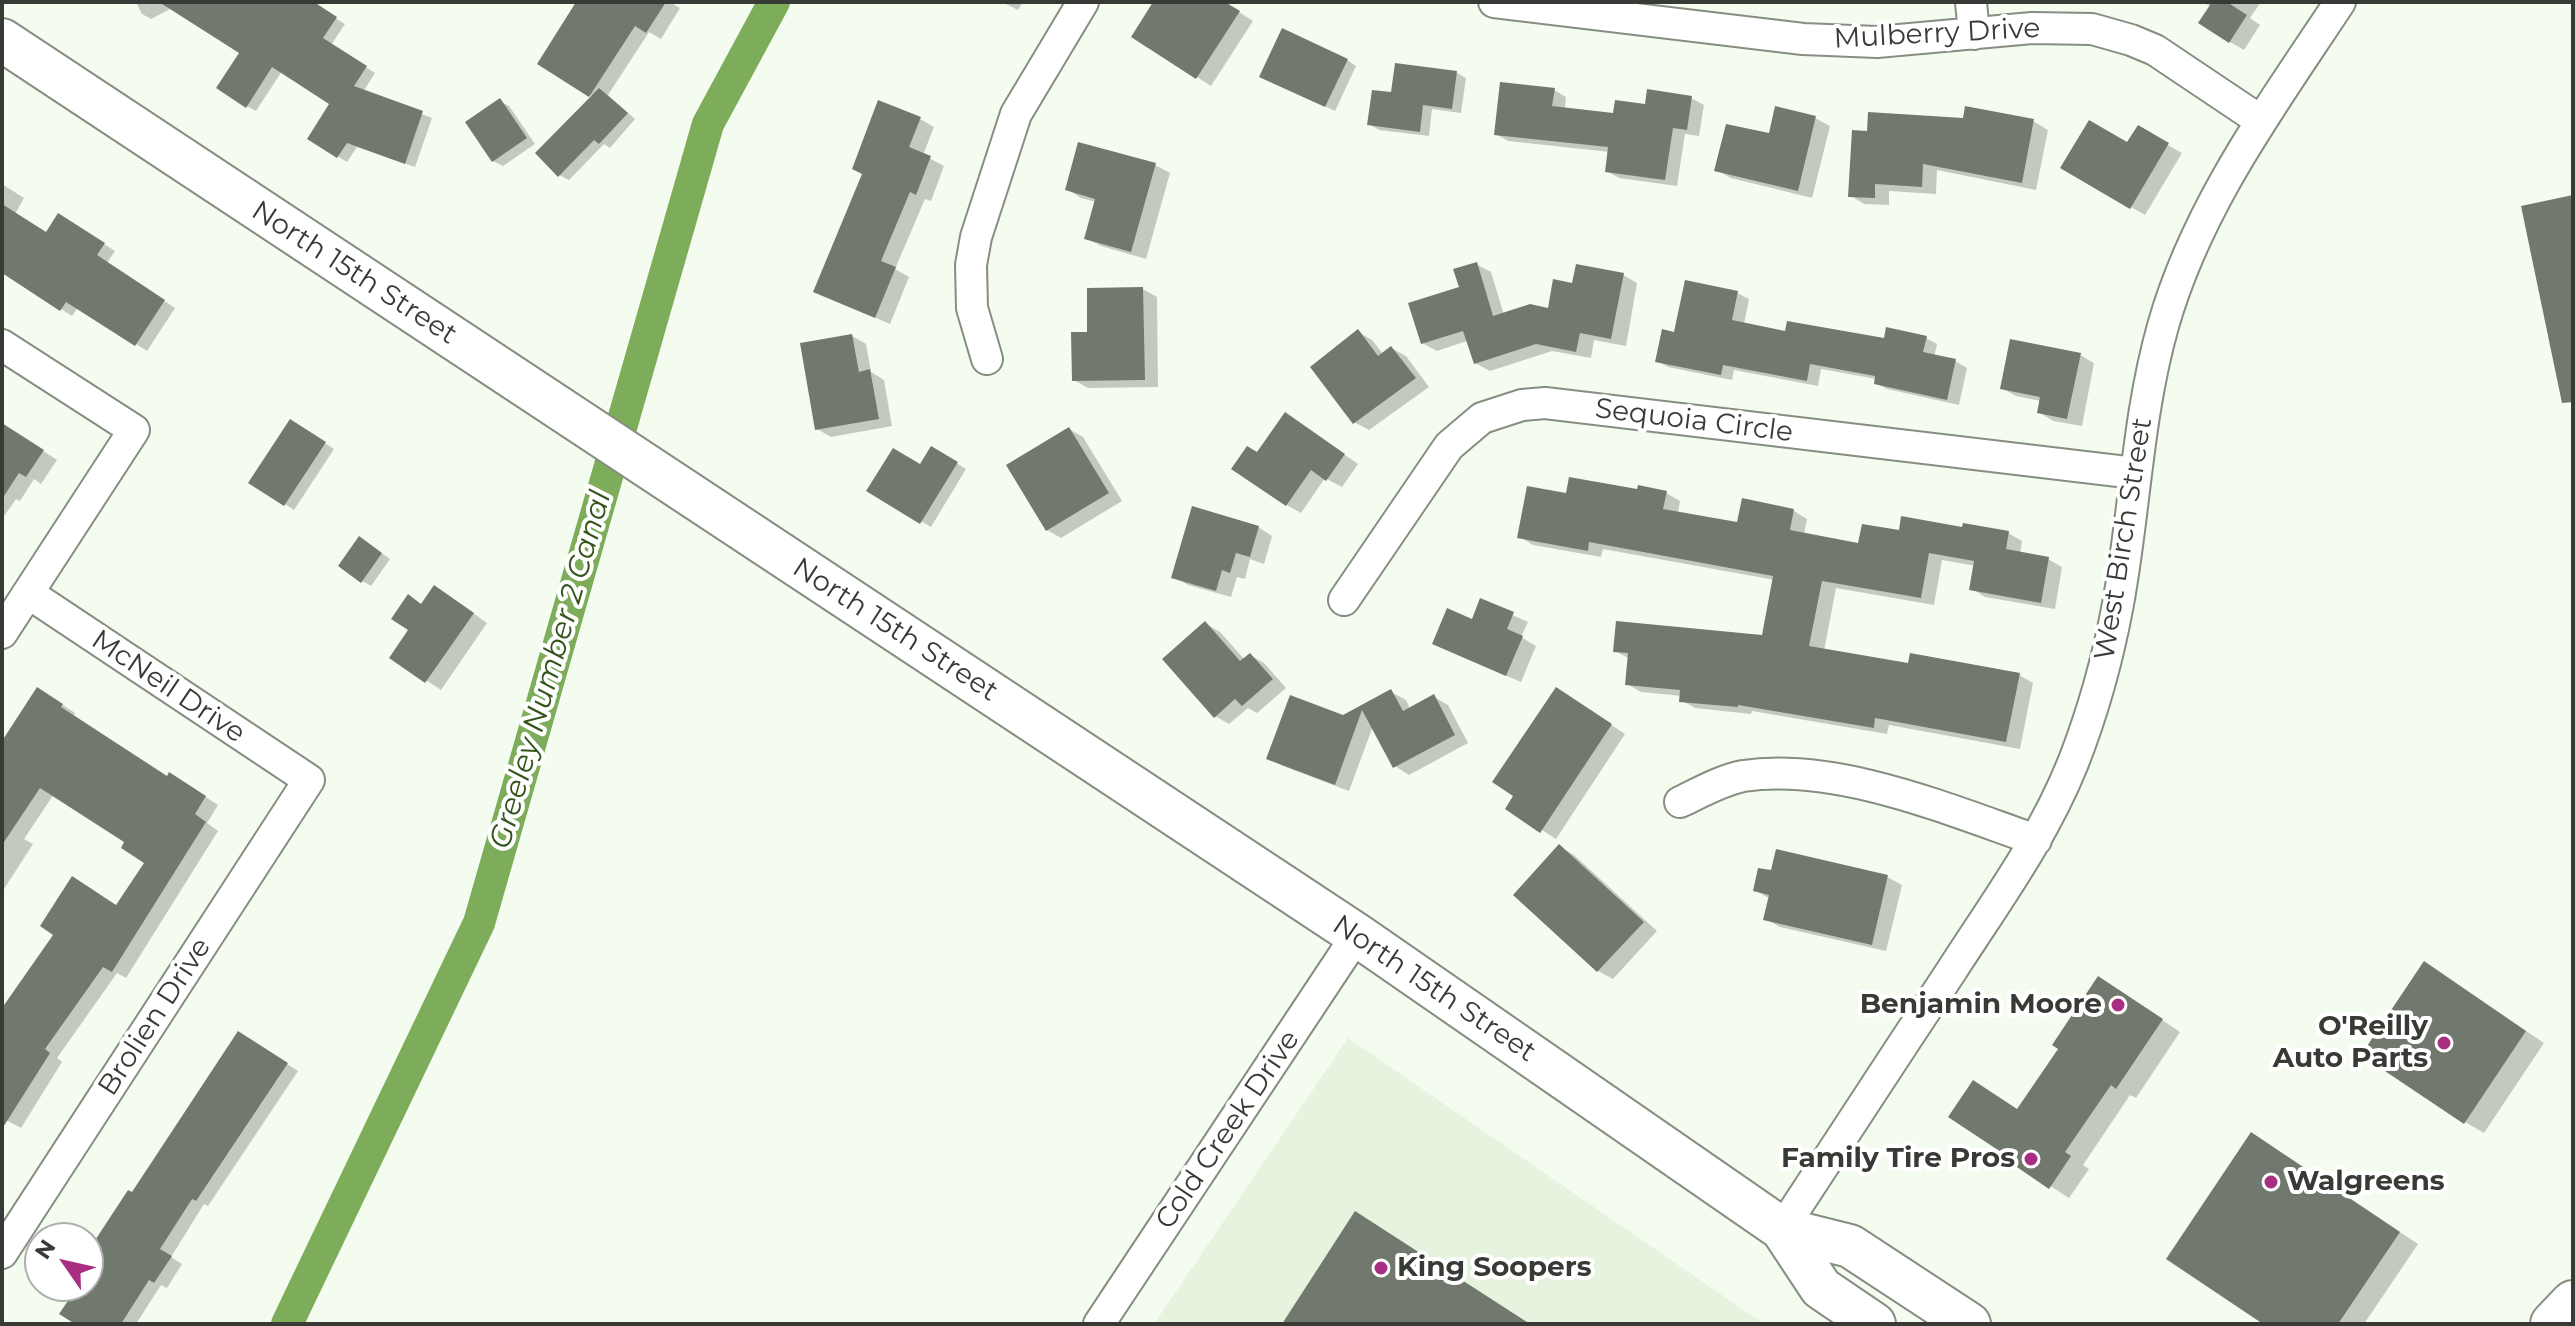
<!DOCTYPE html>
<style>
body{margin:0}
#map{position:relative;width:2575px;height:1326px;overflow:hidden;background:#f4fcef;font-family:Montserrat,sans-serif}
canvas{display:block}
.frame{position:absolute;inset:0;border:4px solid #373a35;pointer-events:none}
.north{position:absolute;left:24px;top:1222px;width:80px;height:80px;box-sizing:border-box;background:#fff;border:2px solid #afb0ae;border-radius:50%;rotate:304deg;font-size:22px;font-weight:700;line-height:32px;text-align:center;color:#373a35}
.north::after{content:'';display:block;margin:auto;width:28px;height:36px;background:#a82e82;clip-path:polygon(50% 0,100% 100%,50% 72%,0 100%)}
</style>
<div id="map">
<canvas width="2575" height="1326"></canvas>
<div class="frame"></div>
<div class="north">N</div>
</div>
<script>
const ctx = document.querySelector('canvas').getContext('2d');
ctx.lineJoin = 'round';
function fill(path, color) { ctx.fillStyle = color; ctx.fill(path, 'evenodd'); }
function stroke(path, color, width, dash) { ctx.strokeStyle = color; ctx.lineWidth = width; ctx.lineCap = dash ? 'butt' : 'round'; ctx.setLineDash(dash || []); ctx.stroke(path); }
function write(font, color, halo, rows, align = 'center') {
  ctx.font = font + ' Montserrat,sans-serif'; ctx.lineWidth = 8; ctx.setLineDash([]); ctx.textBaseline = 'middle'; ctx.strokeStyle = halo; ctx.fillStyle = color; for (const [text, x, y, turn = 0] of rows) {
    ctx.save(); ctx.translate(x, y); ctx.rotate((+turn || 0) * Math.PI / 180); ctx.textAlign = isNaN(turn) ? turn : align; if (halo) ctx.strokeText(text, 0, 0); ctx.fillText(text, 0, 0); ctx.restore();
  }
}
fill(new Path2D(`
 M1348,1038L1764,1324H1154Z`), '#e6f3df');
fill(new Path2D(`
 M136,2H309L345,24L331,45L375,73L363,92L432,118L415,167L357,147L347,162L309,138L332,103L282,71L256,111L247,106L241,52L172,8L151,19L142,14Z
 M579,2H670L680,8L661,39L649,32L608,95L635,119L610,148L604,144L569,180L559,175L593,97L540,63Z
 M1002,2H1023L1018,10Z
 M1155,2H1223L1253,21L1211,86L1134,36Z
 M2203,2H2261L2250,18L2260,25L2244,50L2230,42L2211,7Z
 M1347,60L1356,66L1335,111L1271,81Z
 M1457,73L1466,78L1461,113L1432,109L1429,136L1379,130L1369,124L1393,95Z
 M1554,90L1566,97L1565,110L1615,116L1646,106L1691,98L1704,105L1699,136L1685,134L1677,186L1619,178L1607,171L1610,152L1508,141L1496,134Z
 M500,101L509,106L535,144L503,166L493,161Z
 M1815,118L1830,126L1812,198L1731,178L1717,170L1770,136Z
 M920,119L934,127L923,155L944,166L931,201L925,199L895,269L909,277L890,324L815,291Z
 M1965,120L2033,121L2048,130L2036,190L1937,170L1936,194L1889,191V205L1864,204L1850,195L1869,133Z
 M2138,128L2182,153L2145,215L2063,168L2128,145Z
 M1080,144L1155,165L1170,173L1146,259L1101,246L1086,238L1096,202L1081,198L1067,189Z
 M2,184L24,198L15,214L46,234L70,222L115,251L107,263L175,308L147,351L78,307L72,316L8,274L2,273Z
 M1476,264L1491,272L1504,315L1549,311L1623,275L1637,283L1626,346L1594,340L1591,358L1552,351L1490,371L1475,363L1467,341L1437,351L1422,343Z
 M1143,289L1157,297L1158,387L1088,388L1074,380L1089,334Z
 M1737,293L1749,299L1744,324L1787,333L1885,341L1926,338L1937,344L1934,357L1955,361L1967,368L1959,405L1887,389L1876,383L1877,379L1821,369L1818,386L1734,370L1732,380L1668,367L1657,361L1676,334Z
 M1358,332L1372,340L1383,354L1391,348L1406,356L1429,387L1369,430L1354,422Z
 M852,336L866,344L871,372L884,380L892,426L831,437L817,429Z
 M2080,355L2094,363L2082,426L2053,421L2039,412L2041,401L2016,396L2002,388Z
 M1299,423L1358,464L1342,487L1325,478L1301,513L1287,505L1258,454Z
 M2,424L57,460L41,484L34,479L20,501L16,499L2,519Z
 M300,427L334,449L294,510L251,482Z
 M1069,429L1083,437L1122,501L1061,538L1047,530Z
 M932,448L966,469L931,527L869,491L921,466Z
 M1639,491L1666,493L1680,501L1678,514L1739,524L1794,511L1807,519L1804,535L1860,545L1901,532L1964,529L2008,533L2022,541L2020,554L2048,559L2062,567L2055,609L1985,597L1972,589L1976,566L1942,560L1934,605L1836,588L1824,651L1909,665L2019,675L2033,683L2020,749L1889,725L1887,734L1752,711L1751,714L1695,708L1681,700L1682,696L1641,692L1627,684L1630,659L1615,651L1763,637L1775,580L1603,549L1601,557L1533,545L1520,537L1567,496Z
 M1258,527L1272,536L1264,564L1250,559L1245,579L1237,577L1231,597L1188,585L1174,577Z
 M369,544L390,559L371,586L362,581Z
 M449,596L487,623L441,690L391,657L410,630L423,605Z
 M1481,601L1528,622L1521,637L1536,646L1521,682L1434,644L1473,621Z
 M1206,624L1220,632L1245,660L1250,655L1264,663L1286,688L1257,713L1248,708L1229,724L1215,716Z
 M1391,692L1406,700L1410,709L1434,697L1448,705L1468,743L1409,775L1395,766L1373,726L1349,791L1283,766L1268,758Z
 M51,697L75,713L73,716L168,778L183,782L218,805L207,823L218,831L126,978L117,973L57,1058L62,1062L21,1128L2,1118V1012L117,907L147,862L127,842L54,794L24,839L33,844L2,892V744Z
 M1571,698L1625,734L1556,839L1507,808Z
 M1560,847L1574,855L1657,931L1613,979L1598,971L1516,895Z
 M1887,877L1902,885L1886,951L1780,927L1766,919L1770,899L1755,890Z
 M2443,975L2544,1043L2484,1133L2465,1122Z
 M2118,990L2180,1032L2136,1098L2130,1095L2083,1165L2089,1169L2069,1198L2016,1164L2018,1111Z
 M250,1040L298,1071L208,1206L204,1204L171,1257L182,1264L167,1288L161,1285L136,1324H72L80,1286H88V1274L133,1195Z
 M2270,1146L2418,1244L2364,1324H2266Z`), '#0003');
stroke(new Path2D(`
 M287,1324L479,923L708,124L774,2`), '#7dad5a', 32);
fill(new Path2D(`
 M159,2H314L337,17L323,38L367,66L354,86L423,111L405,164L347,143L337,158L307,139L329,104L272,67L246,108L216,88L239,53Z
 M576,2H666L646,33L635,26L589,97L537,64Z
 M1153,2H1225L1240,11L1196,79L1131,37Z
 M2212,2H2227L2247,15L2229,43L2198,23Z
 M1282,28L1348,59L1325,107L1259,77Z
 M1395,63L1457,71L1452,109L1423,105L1420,132L1367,125L1372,90L1391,92Z
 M1500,82L1555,88L1552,106L1613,113L1615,100L1645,104L1647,89L1692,96L1687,130L1673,128L1665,180L1605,172L1608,147L1494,135Z
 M599,88L628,113L599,144L594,140L558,177L535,153Z
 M500,98L527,138L492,162L465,122Z
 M878,100L921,117L909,147L931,156L916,195L910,192L881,261L896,267L875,318L813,292L862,174L852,169Z
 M1775,106L1816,116L1798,191L1714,171L1726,124L1769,133Z
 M1965,106L2034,119L2022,183L1923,164L1922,187L1875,184V198L1848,197L1852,130L1867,131L1868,112L1963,118Z
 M2089,120L2127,142L2138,125L2169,143L2130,209L2060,168Z
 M1078,142L1156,163L1131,252L1084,239L1095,199L1065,190Z
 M2573,195V402L2562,403L2521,206Z
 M2,204L46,232L58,213L105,243L97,255L165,300L135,346L66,302L60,311L2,273Z
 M1477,262L1493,316L1530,304L1548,308L1553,279L1572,283L1576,264L1624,273L1611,339L1580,333L1576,352L1536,344L1474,364L1463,331L1421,344L1408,303L1459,287L1453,269Z
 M1685,280L1738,291L1732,320L1785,331L1787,321L1884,338L1886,327L1927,336L1923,352L1956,359L1947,400L1874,384L1875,376L1810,364L1807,381L1723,365L1721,375L1655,362L1662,329L1674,332Z
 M1143,287L1145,380L1072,381L1071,332H1087V288Z
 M1358,329L1378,356L1391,346L1416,378L1353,424L1310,367Z
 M852,334L859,372L870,369L879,419L815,430L800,343Z
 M2010,339L2081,353L2067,419L2037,413L2040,397L2000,389Z
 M1285,412L1345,454L1326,481L1311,470L1286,506L1231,469L1247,446L1257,452Z
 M290,419L326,442L284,506L248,483Z
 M2,423L44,450L26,477L19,473L2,499Z
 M1069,427L1109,493L1046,531L1006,465Z
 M931,446L958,462L920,524L866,491L893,448L920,464Z
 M1569,477L1637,489L1638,485L1667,491L1663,509L1737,522L1742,498L1794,509L1790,530L1858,543L1862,524L1899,530L1901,516L1962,527L1963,523L2009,531L2006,549L2049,557L2041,603L1969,590L1974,561L1929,553L1921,598L1822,581L1809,646L1908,663L1910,653L2020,673L2006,742L1875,718L1874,728L1738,705V707L1679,702L1680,690L1625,685L1628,653L1613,652L1616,621L1762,635L1773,576L1589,542L1588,551L1517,538L1527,486L1566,493Z
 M1192,506L1259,526L1250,557L1236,553L1230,573L1222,570L1216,591L1171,578Z
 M359,536L382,553L361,583L338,566Z
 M434,585L474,613L425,683L389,658L408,630L391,619L408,594L421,604Z
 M1480,598L1514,612L1507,629L1523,636L1506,676L1432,644L1447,608L1472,619Z
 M1205,621L1240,661L1250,653L1273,679L1242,706L1235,699L1214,718L1162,659Z
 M37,687L63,704L61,707L167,776L169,772L206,796L195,814L206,822L112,972L103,967L45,1049L50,1053L2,1129V1008L53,935L40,926L72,876L116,905L144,863L121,848L124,842L40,788L2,845V741Z
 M1556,687L1612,724L1540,833L1505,809L1513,796L1492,782Z
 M1391,689L1403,711L1434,694L1455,735L1393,768L1362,710L1335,785L1266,759L1290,695L1343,715Z
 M1559,844L1644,922L1597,972L1513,895Z
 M1776,849L1888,875L1872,945L1763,920L1769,895L1753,891L1758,868L1771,870Z
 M2424,961L2526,1031L2464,1124L2361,1055Z
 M2098,976L2163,1019L2116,1089L2111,1085L2065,1152L2071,1156L2049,1189L2014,1165L2016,1162L1948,1117L1973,1080L2017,1109L2058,1049L2052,1045Z
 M238,1031L288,1063L196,1201L192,1199L160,1249L172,1256L154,1283L149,1280L121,1324H75L59,1314L78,1286H88V1251L128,1190L132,1192Z
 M2251,1132L2400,1232L2338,1324H2263L2166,1259Z
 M1355,1211L1530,1324H1282Z`), '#71786d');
const street = new Path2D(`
 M1494,2L1803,39L1877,42L2032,28L2092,29L2131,40L2155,50L2261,121
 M1971,2L1974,34
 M2,345L134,430L2,633
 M987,359L972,308L971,265L976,237L1016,114L1083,2
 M1344,600L1449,446L1482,418L1522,405L1545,403L2135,473
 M1680,802C1699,793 1722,780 1743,776C1837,762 1949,810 2036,840
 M1782,1229C1839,1142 1895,1056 1952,970C1995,903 2043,838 2073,763C2093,712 2108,658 2118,604C2135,512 2137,418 2163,326C2197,206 2272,105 2340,2
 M2,1253L309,780L28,593
 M1099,1324L1357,935`);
const secondary = new Path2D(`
 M2,40L1357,935L1782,1229L1850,1246L1969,1324
 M1782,1229L1821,1288L1874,1324`);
const primary = new Path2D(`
 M2553,1324L2573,1303`);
stroke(street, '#868e82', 34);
stroke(secondary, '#868e82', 46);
stroke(primary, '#868e82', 48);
stroke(street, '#fff', 30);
stroke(secondary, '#fff', 42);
stroke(primary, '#fff', 44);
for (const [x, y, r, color] of [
 [2118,1005,8,"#a82e82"],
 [2444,1043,8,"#a82e82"],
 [2031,1159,8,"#a82e82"],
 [2271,1182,8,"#a82e82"],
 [1381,1268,8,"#a82e82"]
]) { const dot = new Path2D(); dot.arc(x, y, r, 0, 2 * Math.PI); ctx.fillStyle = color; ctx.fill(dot); stroke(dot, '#fff', 3); }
write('28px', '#373a35', '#fff', [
 ["Mulberry Drive",1937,34,-3],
 ["North 15th Street",354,273,33],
 ["Sequoia Circle",1694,421,7],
 ["West Birch Street",2124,539,-81],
 ["North 15th Street",895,630,33],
 ["McNeil Drive",168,687,34],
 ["North 15th Street",1434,989,34],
 ["Brolien Drive",155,1017,-57],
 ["Cold Creek Drive",1228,1130,-56]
]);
write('bold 28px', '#373a35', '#fff', [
 ["Benjamin Moore",2102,1005],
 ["O'Reilly",2428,1027],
 ["Auto Parts",2428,1059],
 ["Family Tire Pros",2015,1159],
 ["Walgreens",2287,1182,"left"],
 ["King Soopers",1397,1268,"left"]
], 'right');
write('italic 30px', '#35541b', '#fff', [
 ["Greeley Number 2 Canal",551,670,-74]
]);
</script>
